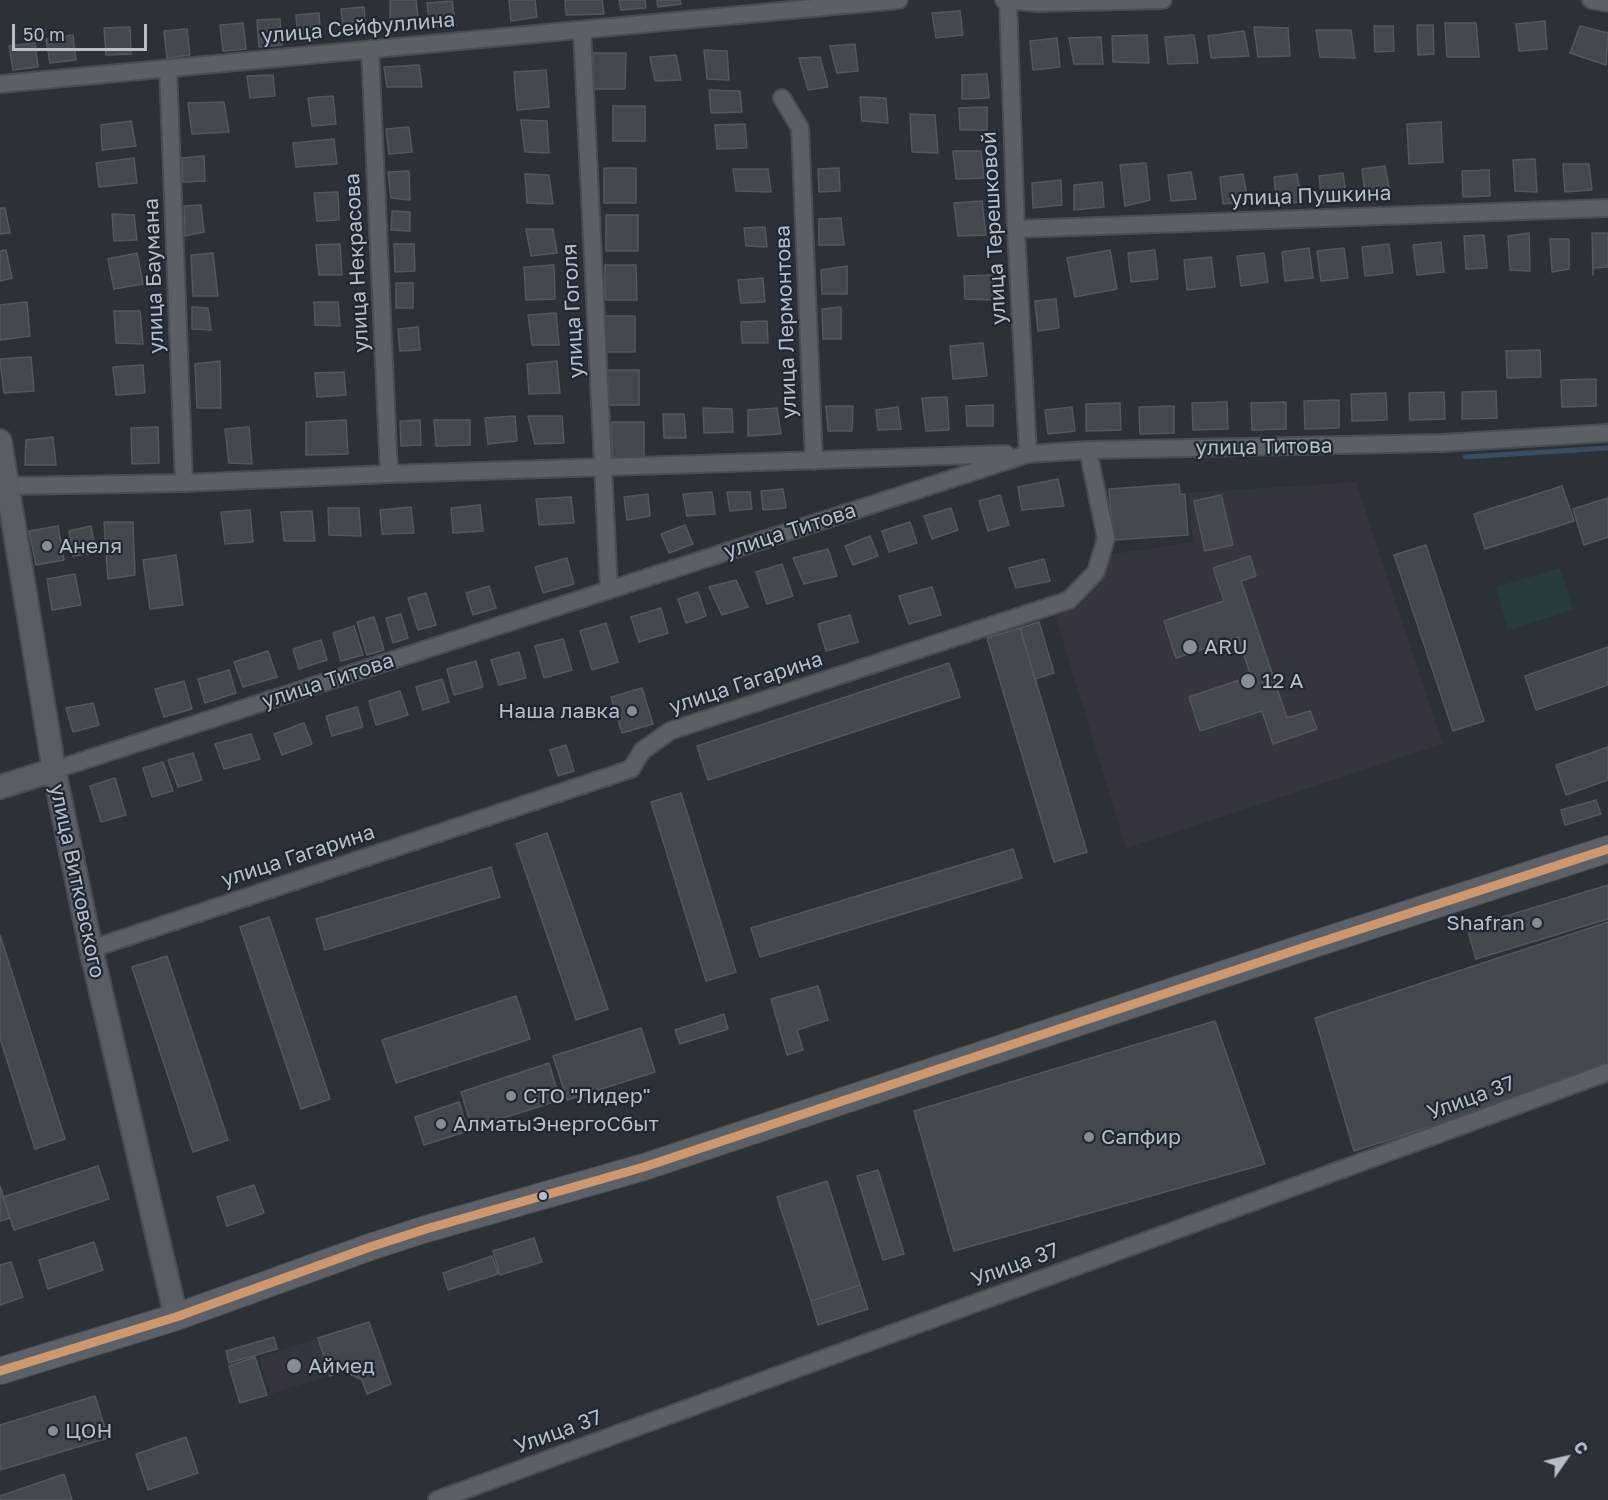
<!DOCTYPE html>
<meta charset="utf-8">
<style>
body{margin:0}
#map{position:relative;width:1608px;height:1500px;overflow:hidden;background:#2b3137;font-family:"Golos Text",sans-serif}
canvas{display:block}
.north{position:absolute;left:1536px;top:1428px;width:60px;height:60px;-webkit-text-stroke:4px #1f2832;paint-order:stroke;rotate:56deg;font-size:16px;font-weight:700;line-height:24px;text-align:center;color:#b6bec8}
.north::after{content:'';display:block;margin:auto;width:21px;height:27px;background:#b6bec8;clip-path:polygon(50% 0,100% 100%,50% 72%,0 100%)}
.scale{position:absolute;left:12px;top:24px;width:135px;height:27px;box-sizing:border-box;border:3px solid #b6bec8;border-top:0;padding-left:8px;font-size:18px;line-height:21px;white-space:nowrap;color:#b6bec8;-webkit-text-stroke:4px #1f2832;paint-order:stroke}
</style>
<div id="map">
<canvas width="1608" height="1500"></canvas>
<div class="north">С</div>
<div class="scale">50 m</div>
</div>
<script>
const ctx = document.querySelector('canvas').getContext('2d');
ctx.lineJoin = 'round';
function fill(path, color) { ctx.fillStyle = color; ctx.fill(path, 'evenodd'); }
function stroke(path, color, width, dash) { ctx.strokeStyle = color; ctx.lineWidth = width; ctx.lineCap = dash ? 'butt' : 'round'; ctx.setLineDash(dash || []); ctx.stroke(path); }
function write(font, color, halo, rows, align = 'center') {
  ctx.font = font + ' "Golos Text",sans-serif'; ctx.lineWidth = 4.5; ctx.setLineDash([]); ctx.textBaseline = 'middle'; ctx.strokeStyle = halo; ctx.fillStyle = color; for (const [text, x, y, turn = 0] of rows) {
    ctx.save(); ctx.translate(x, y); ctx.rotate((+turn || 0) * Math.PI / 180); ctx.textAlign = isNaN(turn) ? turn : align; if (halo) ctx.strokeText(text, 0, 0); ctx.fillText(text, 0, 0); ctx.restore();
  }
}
fill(new Path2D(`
 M1356,482L1443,744L1126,848L1056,618L1103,577L1107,555L1193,542L1188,493Z
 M318,1338L330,1375L271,1394L259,1358Z`), '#353540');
fill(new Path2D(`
 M1560,568L1573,610L1508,630L1496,587Z`), '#293c3d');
stroke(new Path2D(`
 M1465,457L1608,448`), '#3b4c5f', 5);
const building = new Path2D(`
 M390,0H416L419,26L390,27Z
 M509,0H535L537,17L511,21Z
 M565,0H602L604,14L566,15Z
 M619,0H645L646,8L621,10Z
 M657,0H680L681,4L658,7Z
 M452,1L456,26L430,28L427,3Z
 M364,7L366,33L344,35L341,9Z
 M960,11L963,35L936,38L932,13Z
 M319,13L321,39L298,41L296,15Z
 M280,19L282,45L259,47L257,20Z
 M1545,21L1547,49L1519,51L1516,24Z
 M243,23L246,49L223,51L220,25Z
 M1445,23H1476L1479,57H1447Z
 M1417,25H1433L1434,54L1418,55Z
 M1374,26H1393L1394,51L1375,52Z
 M1580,26L1608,33L1606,65L1570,53Z
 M130,27L131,54L106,55L104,28Z
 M1254,27L1288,28L1290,56L1258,57Z
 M187,29L190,55L167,58L164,31Z
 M1316,30H1351L1355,58L1320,57Z
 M1244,31L1249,56L1211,58L1208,36Z
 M73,35L76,60L50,63L46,39Z
 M1147,35L1149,63L1113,62L1112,36Z
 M1194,35L1198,63L1168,64L1165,37Z
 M1101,37L1103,64H1074L1069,38Z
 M1057,38L1060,67L1033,70L1030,41Z
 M35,43L38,67L13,70L9,46Z
 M855,44L858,71L837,73L830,46Z
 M704,50L727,51L729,80L707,79Z
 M593,53H626L625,89H594Z
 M676,55L681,80L655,81L650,57Z
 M820,57L828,87L808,90L799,58Z
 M419,65L422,87H387L384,67Z
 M546,70L549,107L517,110L514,72Z
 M987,74L989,98L962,99V75Z
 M273,75L275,96L250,98L247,76Z
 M709,90L740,91L742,112L711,113Z
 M333,96L336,124L312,126L308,98Z
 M860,97L886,98L888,123L862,121Z
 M224,102L229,132L192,134L188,103Z
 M613,106H645V141H613Z
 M987,107V130H960L959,108Z
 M910,114L935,115L938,153L912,152Z
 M521,120L547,121L549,153L525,152Z
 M131,121L136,146L102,150L101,125Z
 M1441,122L1443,162L1409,164L1407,124Z
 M745,124L747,148L717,149L715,125Z
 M409,127L412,152L389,154L386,129Z
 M334,139L337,164L296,167L293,143Z
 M953,151H981L984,178L956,179Z
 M204,156L205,181L183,182L182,158Z
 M134,158L137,183L99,187L96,163Z
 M1535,159L1537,192L1515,191L1513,160Z
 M1146,163L1150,200L1125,206L1120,165Z
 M1563,164H1589L1592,190L1565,192Z
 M1385,166L1390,193L1365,195L1362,169Z
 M604,168H636V203H604Z
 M839,168L840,191L819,192L818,169Z
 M733,169H768L771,192L736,191Z
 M1489,170L1490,196L1463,197L1462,171Z
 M409,171L410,200L391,198L388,172Z
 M1191,172L1196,199L1171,201L1168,175Z
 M1343,173L1347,201L1322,203L1319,176Z
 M525,174L549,175L553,204L527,203Z
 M1243,174L1248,202L1223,204L1220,177Z
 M1297,174L1302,202L1277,204L1274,177Z
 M1061,180L1062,205L1033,208L1032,183Z
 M1102,182L1104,207L1074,210V185Z
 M338,192L339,220L317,221L314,193Z
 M982,201L986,235L958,236L954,203Z
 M201,205L204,232L185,236L184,206Z
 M0,208H5L10,233L0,234Z
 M392,211L410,212V231L391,230Z
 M112,214L134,215L137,240L114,241Z
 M606,215H638V251H606Z
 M841,218L844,245H819V219Z
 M765,227L767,247L746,246L744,228Z
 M526,229H553L557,253L531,256Z
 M1529,233L1530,271L1510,270L1508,236Z
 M1592,233H1608V267L1593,268V275Z
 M1484,235L1487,268L1466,269L1464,236Z
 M1550,239H1569V269L1552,272Z
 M1441,242L1444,272L1417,275L1413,245Z
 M340,244L342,275H319L316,245Z
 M394,244H414L415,271L395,272Z
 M1389,244L1393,273L1365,276L1362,247Z
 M1309,248L1313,278L1285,281L1282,252Z
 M1344,248L1348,278L1321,281L1317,251Z
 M6,250L12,278L0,281V251Z
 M1110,250L1117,289L1075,297L1067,258Z
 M1155,250L1158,279L1131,282L1128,253Z
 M137,253L143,284L114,289L108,259Z
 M213,253L218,296H193L191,255Z
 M1264,253L1268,282L1241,286L1237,256Z
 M1211,257L1215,287L1187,290L1184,260Z
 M554,265L555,299L526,300L524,267Z
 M605,265H636L637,300H605Z
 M847,266V294H822L821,270Z
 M994,275L995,300L965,299L964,276Z
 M763,278L765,302L741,303L738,280Z
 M396,283H413V308H396Z
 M1056,299L1059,328L1038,331L1035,301Z
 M27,302L30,336L0,340V305Z
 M314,302H338L340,326L315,325Z
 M192,307L208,308L211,330L192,329Z
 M841,307V339H823L822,309Z
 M114,311H140L143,344L116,343Z
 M556,313L559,345H532L528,315Z
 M603,316H635V352H603Z
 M767,321L768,343H742L741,322Z
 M418,327L420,350L400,351L398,329Z
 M983,343L987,376L953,379L950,346Z
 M1540,350L1541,377L1507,378L1506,351Z
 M31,357L34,391L4,393L0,359Z
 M220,361L221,408H197L195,364Z
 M557,361L560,393L529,394L527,364Z
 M143,365L145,393L116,395L113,367Z
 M607,370H639V405H607Z
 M344,372L346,395L317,397L315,373Z
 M1596,379V406L1562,407L1561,380Z
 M1496,391L1497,418L1462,419V392Z
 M1444,392L1445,419L1410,420L1409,393Z
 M1386,393L1387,420L1352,421L1351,394Z
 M947,397L949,430L926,431L922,398Z
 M1339,400V428L1305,429L1304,401Z
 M1227,402L1228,429L1193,430L1192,403Z
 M1286,402V429L1252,430L1251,403Z
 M1120,403L1121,430L1086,431V404Z
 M993,405V426H967L966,406Z
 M826,406H853L852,431H828Z
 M1174,406V433L1140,434L1139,407Z
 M898,407L901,429L878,430L876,410Z
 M1072,407L1075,431L1048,434L1045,410Z
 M703,408L732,409L733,432L704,433Z
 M777,408L781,434L748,436V410Z
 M663,414H684L686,438H664Z
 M515,416L517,441L488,444L485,418Z
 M528,416H562L564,443L535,444Z
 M346,420L348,454L306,455V422Z
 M420,420L421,445L401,446L400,421Z
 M434,420H470V445L436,446Z
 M612,422H644V458H612Z
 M158,427L159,463L132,464L131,428Z
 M249,427L252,464L229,463L225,429Z
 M53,437L56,465H25L26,440Z
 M1058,479L1064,506L1022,510L1018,487Z
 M1179,484L1180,495L1185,494L1188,535L1113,540L1109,489Z
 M1562,486L1574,521L1485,549L1474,514Z
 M783,489L786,508L763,510L761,491Z
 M712,492L715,514L687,516L683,494Z
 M727,492H750L752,509L730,511Z
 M648,494L650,516L627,520L624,497Z
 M1000,495L1009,525L988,531L979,501Z
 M1221,495L1233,545L1205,551L1194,501Z
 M571,497L574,523L539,525L536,499Z
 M1608,498V537L1584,545L1573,509Z
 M480,505L483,531L453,533L451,508Z
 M411,507L414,533L382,534L380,510Z
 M328,508H359L361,536L329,535Z
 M951,508L958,530L932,539L924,516Z
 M250,510L253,542L225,544L221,512Z
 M312,511L315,541H284L281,512Z
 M104,522H133L135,575L108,579Z
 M910,522L917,543L889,552L882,531Z
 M685,525L693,544L669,553L661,534Z
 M58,526L64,560L36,565L29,531Z
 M91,526L96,553L73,556L69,531Z
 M870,536L878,556L853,565L845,546Z
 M1426,545L1484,721L1453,731L1394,555Z
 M828,549L837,576L804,584L793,558Z
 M176,555L183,605L150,609L143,560Z
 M1250,556L1256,576L1241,581L1287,718L1310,711L1317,729L1273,744L1262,711L1200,731L1189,697L1251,676L1238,637L1176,658L1164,621L1224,601L1213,568Z
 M567,558L574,584L543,593L535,567Z
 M1044,559L1050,581L1016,588L1009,568Z
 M782,564L793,596L767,604L756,572Z
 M75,574L81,605L52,610L47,579Z
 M736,580L748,607L722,615L709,587Z
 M489,586L496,608L473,615L466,593Z
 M932,587L941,615L909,624L899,596Z
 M698,592L706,616L686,623L678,599Z
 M426,593L436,625L418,630L408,598Z
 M661,608L668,633L639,642L631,617Z
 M401,614L408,638L393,643L386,618Z
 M850,615L858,642L826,651L818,624Z
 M374,617L384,650L367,655L357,622Z
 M1039,622L1054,673L1035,679L1020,628Z
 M606,623L618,662L592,670L580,631Z
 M354,626L363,655L341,661L333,633Z
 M1020,628L1087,852L1054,862L987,638Z
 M563,639L572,670L544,678L535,646Z
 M321,640L327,660L299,669L293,649Z
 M1608,647V685L1536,710L1525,676Z
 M268,651L277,677L243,687L234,662Z
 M519,652L526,678L499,685L491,660Z
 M476,661L483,687L454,695L447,669Z
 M949,663L960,697L708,780L697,746Z
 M229,670L236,693L205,703L198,679Z
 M442,679L449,702L423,710L416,687Z
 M184,681L192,709L164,717L155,689Z
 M642,688L653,724L622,733L611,697Z
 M400,691L408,715L376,725L369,701Z
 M93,703L99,725L73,732L66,708Z
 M357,707L363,727L332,736L326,716Z
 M304,723L312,744L282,755L274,734Z
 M251,734L260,759L224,769L215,744Z
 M566,745L574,771L558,776L550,750Z
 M1608,747V780L1566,795L1556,765Z
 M193,753L202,780L178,787L168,760Z
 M163,762L173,791L152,797L143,768Z
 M115,778L126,815L101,822L90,786Z
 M681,793L736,972L706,981L651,802Z
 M1596,800L1601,814L1565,825L1561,810Z
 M547,833L608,1009L576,1020L516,844Z
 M1013,849L1022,878L760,957L751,928Z
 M491,867L500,897L325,950L316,919Z
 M1608,885V919L1476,959L1467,928Z
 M269,917L330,1099L301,1109L240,927Z
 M1608,922V1070L1354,1151L1315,1018Z
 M0,935L65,1139L35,1149L0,1038Z
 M167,956L228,1140L193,1152L132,967Z
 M818,986L828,1020L797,1030L803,1050L787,1055L771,999Z
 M516,996L530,1039L396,1083L382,1040Z
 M724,1014L728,1029L680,1044L675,1030Z
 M1215,1021L1265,1164L954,1251L914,1111Z
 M641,1028L655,1072L567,1100L553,1056Z
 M549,1063L560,1100L472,1128L461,1092Z
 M459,1102L468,1131L424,1145L415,1117Z
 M98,1166L109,1199L14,1230L3,1197Z
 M878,1170L904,1254L883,1260L857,1176Z
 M827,1181L860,1285L811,1301L777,1197Z
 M254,1185L264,1213L227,1226L217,1197Z
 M0,1186L10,1218L0,1221Z
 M534,1238L542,1262L500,1275L493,1251Z
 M94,1242L103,1270L48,1289L39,1260Z
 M492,1256L498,1274L448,1290L443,1273Z
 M11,1262L23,1297L0,1305V1265Z
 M860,1285L868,1309L818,1325L811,1301Z
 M369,1322L391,1384L367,1394L362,1380L344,1371L330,1376L318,1338Z
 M274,1337L277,1349L229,1363L226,1351Z
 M255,1357L267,1395L240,1403L229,1366Z
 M95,1396L108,1438L0,1470V1425Z
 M186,1437L198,1473L148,1490L136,1454Z
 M64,1474L72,1500H0V1496Z`);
fill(building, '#43484e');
stroke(building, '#53585f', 1.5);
const street = new Path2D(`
 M1004,0L1038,3L1163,0
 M1591,0L1608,3
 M1008,1L1016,229L1028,454
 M582,30L609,590
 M370,49L389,474
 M168,68L184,483
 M0,84L899,0
 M782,98L800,128L814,461
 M1016,229L1608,208
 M8,486L184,483L389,474L1006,454
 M54,770L1028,454L1088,450L1442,443L1608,433
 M91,949L631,769L642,751L670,731L1069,600L1096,572L1106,538L1088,450
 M437,1500L1608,1072`);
const secondary = new Path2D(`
 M0,441L54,770L91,949L176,1317
 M0,787L54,770`);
const primary = new Path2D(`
 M0,1371L176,1317L370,1247L426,1229L644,1167L1308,946L1608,849`);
stroke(street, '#494d52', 20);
stroke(secondary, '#494d52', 26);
stroke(primary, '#494e54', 28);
stroke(street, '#5b6066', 16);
stroke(secondary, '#595e64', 22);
stroke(primary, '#5d6167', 26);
stroke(new Path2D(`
 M0,1371L176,1317L370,1247L426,1229L644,1167L1308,946L1608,849`), '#cd976f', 9);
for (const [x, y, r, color] of [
 [47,546,6,"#858d95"],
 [1190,647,8,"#858d95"],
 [1248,681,8,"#858d95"],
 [632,711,6,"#858d95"],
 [1537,923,6,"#858d95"],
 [511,1096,6,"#858d95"],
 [441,1124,6,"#858d95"],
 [1089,1137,6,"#858d95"],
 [543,1196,5,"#b6bec8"],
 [294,1366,8,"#858d95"],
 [53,1431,6,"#858d95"]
]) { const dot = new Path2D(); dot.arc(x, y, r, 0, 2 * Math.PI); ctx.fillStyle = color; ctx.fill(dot); stroke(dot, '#1f2832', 2); }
write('21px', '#b6bec8', '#1f2832', [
 ["улица Сейфуллина",358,28,-5],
 ["улица Пушкина",1311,196,-2],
 ["улица Терешковой",994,228,-93],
 ["улица Некрасова",357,263,-93],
 ["улица Баумана",154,276,-92],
 ["улица Гоголя",573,311,-93],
 ["улица Лермонтова",786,322,-92],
 ["улица Титова",1264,447,-1],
 ["улица Титова",790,531,-18],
 ["улица Титова",328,681,-18],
 ["улица Гагарина",746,683,-18],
 ["улица Гагарина",298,856,-18],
 ["улица Витковского",77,881,78],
 ["Улица 37",1471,1098,-20],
 ["Улица 37",1015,1265,-20],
 ["Улица 37",558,1432,-20]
]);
write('21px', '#b6bec8', '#1f2832', [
 ["Анеля",59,546],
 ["ARU",1204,647],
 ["12 А",1262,681],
 ["Наша лавка",620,711,"right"],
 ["Shafran",1525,923,"right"],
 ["СТО \"Лидер\"",523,1096],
 ["АлматыЭнергоСбыт",453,1124],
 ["Сапфир",1101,1137],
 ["Аймед",308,1366],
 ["ЦОН",65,1431]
], 'left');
</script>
